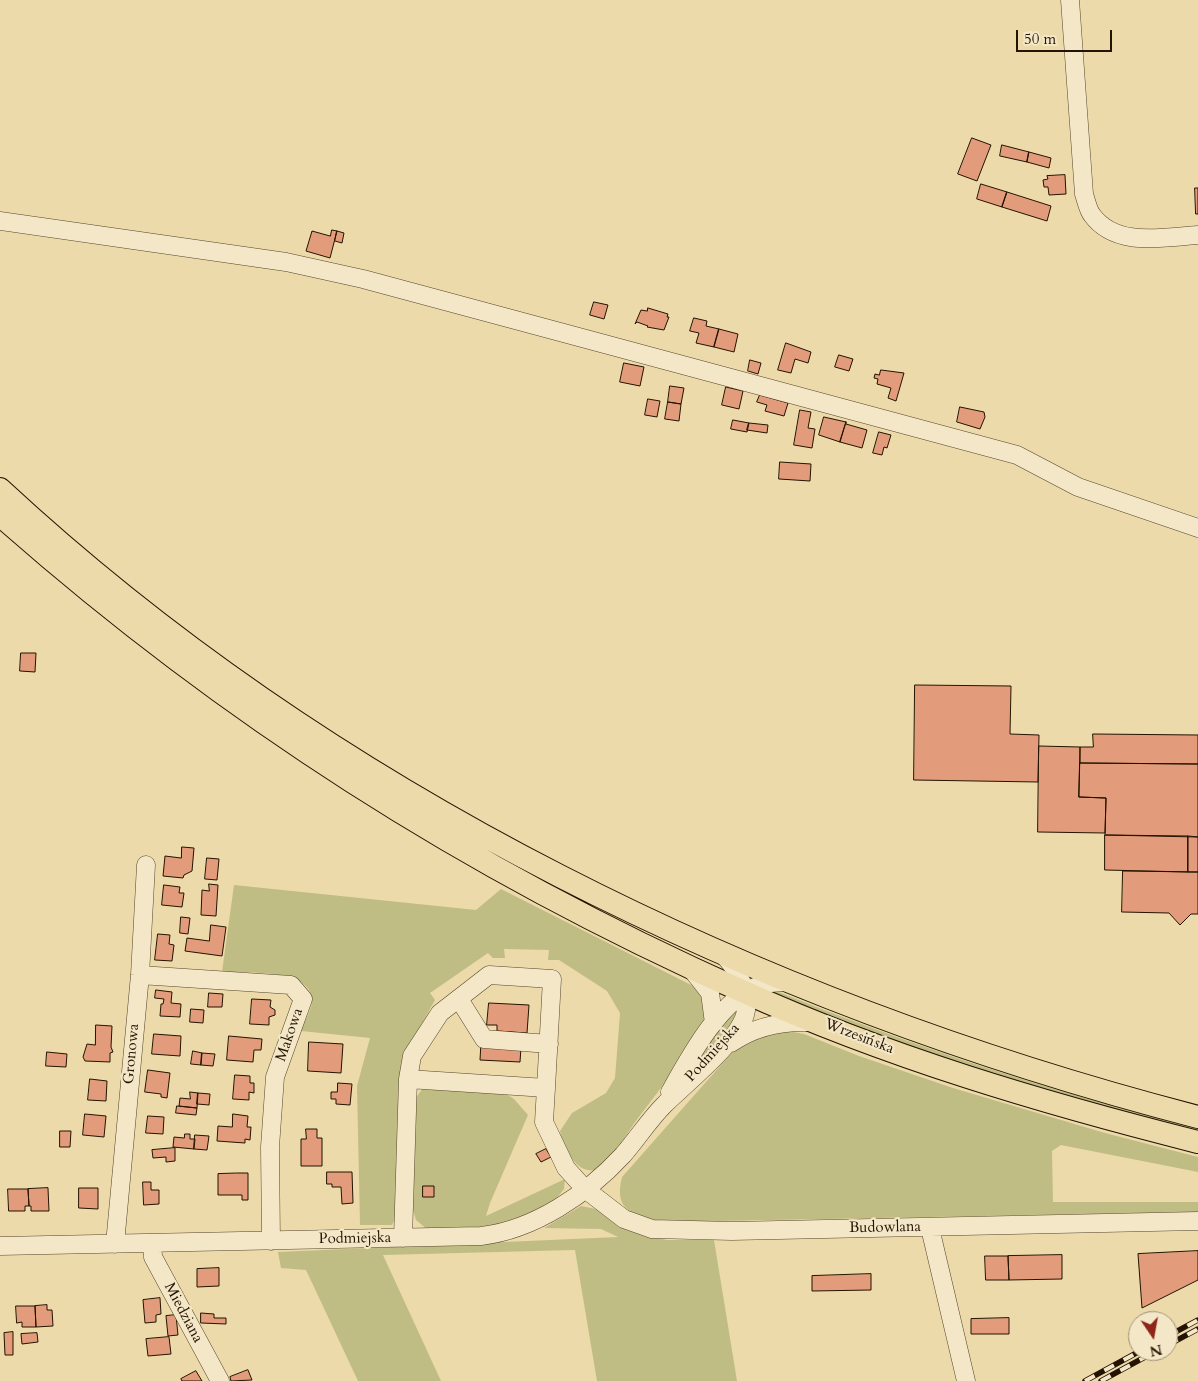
<!DOCTYPE html>
<meta charset="utf-8">
<style>
body{margin:0}
#map{position:relative;width:1198px;height:1381px;overflow:hidden;background:#eddaaa;font-family:Cardo,serif}
canvas{display:block}
.north{position:absolute;left:1128px;top:1311px;width:50px;height:50px;box-sizing:border-box;background:#f3e7c8;border:1px solid #a09278;border-radius:50%;rotate:168deg;font-size:14px;font-weight:700;line-height:20px;text-align:center;color:#231300}
.north::after{content:'';display:block;margin:auto;width:18px;height:22px;background:#8f2418;clip-path:polygon(50% 0,100% 100%,50% 72%,0 100%)}
.scale{position:absolute;left:1016px;top:30px;width:96px;height:22px;box-sizing:border-box;border:2px solid #231300;border-top:0;padding-left:6px;font-size:15px;line-height:18px;white-space:nowrap;color:#231300;-webkit-text-stroke:4px #f3e7c8;paint-order:stroke}
</style>
<div id="map">
<canvas width="1198" height="1381"></canvas>
<div class="north">N</div>
<div class="scale">50 m</div>
</div>
<script>
const ctx = document.querySelector('canvas').getContext('2d');
ctx.lineJoin = 'round';
function fill(path, color) { ctx.fillStyle = color; ctx.fill(path, 'evenodd'); }
function stroke(path, color, width, dash) { ctx.strokeStyle = color; ctx.lineWidth = width; ctx.lineCap = dash ? 'butt' : 'round'; ctx.setLineDash(dash || []); ctx.stroke(path); }
function write(font, color, halo, rows, align = 'center') {
  ctx.font = font + ' Cardo,serif'; ctx.lineWidth = 4.5; ctx.setLineDash([]); ctx.textBaseline = 'middle'; ctx.strokeStyle = halo; ctx.fillStyle = color; for (const [text, x, y, turn = 0] of rows) {
    ctx.save(); ctx.translate(x, y); ctx.rotate((+turn || 0) * Math.PI / 180); ctx.textAlign = isNaN(turn) ? turn : align; if (halo) ctx.strokeText(text, 0, 0); ctx.fillText(text, 0, 0); ctx.restore();
  }
}
fill(new Path2D(`
 M234,885L476,910L501,889L701,990L707,1017C696,1035 684,1054 672,1072C659,1092 643,1110 629,1131C621,1142 614,1159 602,1167C579,1181 563,1148 560,1131L572,1113L606,1093L615,1078L620,1013L607,991L559,960H548L549,950L504,949L505,958H493L488,953L430,993L435,1000L403,1058L398,1214L392,1225H360L357,1086L370,1038L301,1031C304,1022 311,1011 312,1002C314,968 245,973 222,972Z
 M769,988C909,1045 1051,1092 1198,1128V1135L975,1072L760,990Z
 M738,1007L737,1021L683,1080L727,1017Z
 M788,1031L804,1034L859,1056L953,1088L1105,1133L1198,1157V1172L1061,1145L1052,1151L1053,1202H1198V1212L663,1222C634,1215 613,1212 622,1177L736,1048L755,1036Z
 M423,1088H497L514,1099L528,1115L490,1203L486,1216L565,1179L564,1189L556,1199L537,1210L491,1229L428,1230L416,1220L413,1210L415,1099Z
 M581,1206L601,1210L639,1234L667,1240H714L737,1381H597L575,1250L383,1255L441,1381H358L306,1270L281,1268L278,1252L618,1237L601,1229L544,1228Z`), '#bfbd84');
const building = new Path2D(`
 M972,138L991,145L977,181L958,174Z
 M1002,145L1029,152L1027,162L1000,156Z
 M1029,152L1051,158L1049,168L1027,162Z
 M1065,175L1066,194L1049,195L1048,187H1044L1043,180L1048,179L1047,176Z
 M981,184L1007,192L1002,207L977,199Z
 M1195,188H1198V214H1196Z
 M1007,192L1051,206L1047,221L1002,207Z
 M332,230L337,231L330,258L306,251L312,231L330,236Z
 M337,231L344,233L342,243L335,241Z
 M594,302L608,305L604,319L590,315Z
 M648,308L668,314L667,317H669L664,330L647,327L648,326L637,322L635,324L641,310L647,311Z
 M694,318L707,321L706,326L719,329L714,347L696,343L699,333L690,331Z
 M719,329L738,334L734,352L714,347Z
 M786,343L811,352L808,363L795,359L791,373L778,370Z
 M839,355L853,359L849,371L835,367Z
 M750,360L761,363L758,374L748,371Z
 M624,363L644,367L640,386L620,382Z
 M881,370L904,373L896,401L888,398L891,388L877,384L878,379L874,378L875,374L879,375Z
 M670,386L684,388L681,404L668,402Z
 M726,387L743,391L739,409L722,405Z
 M760,395L788,403L784,416L765,411L767,405L757,402Z
 M648,399L660,401L657,417L645,415Z
 M668,402L681,404L679,421L665,419Z
 M960,407L984,412L985,417L980,429L957,422Z
 M800,410L811,412L808,428L815,429L812,448L794,445Z
 M824,417L846,422L840,442L819,435Z
 M733,420L749,423L747,432L731,429Z
 M846,422V424L867,430L862,448L840,442Z
 M749,423L768,425L767,433L747,430Z
 M879,432L891,435L887,448L884,447L882,455L873,453Z
 M780,462L811,464L810,481L779,479Z
 M21,653H36L35,672L20,671Z
 M915,685L1011,686L1010,734L1039,735L1038,782L914,780Z
 M1093,734L1198,735V764L1080,763V747H1093Z
 M1039,746L1080,747L1079,797L1106,798L1105,833L1038,832Z
 M1080,763L1198,764V837L1105,835L1106,798L1079,797Z
 M1105,835L1188,836V872L1105,870Z
 M1188,836L1198,837V872H1188Z
 M182,847L194,848L192,871L184,875L183,878L163,876L165,856L181,858Z
 M207,858L219,859L217,880L205,879Z
 M1123,871L1198,872V914H1191L1180,925L1169,913L1122,912Z
 M209,884L218,885L216,916L201,915L202,890L209,891Z
 M164,885L180,887L179,893H184L182,907L162,905Z
 M181,917L190,918L188,934L180,933Z
 M211,925L226,927L222,956L185,951L187,938L209,941Z
 M158,934L170,935L169,944L174,945L172,961L155,960Z
 M156,990L172,992L171,1003L181,1004L180,1017L160,1016L161,1004H163L164,999L155,998Z
 M209,993L223,994L222,1007H208Z
 M252,999L271,1000L270,1007L275,1010V1015L269,1017V1025L250,1024Z
 M489,1003L529,1005L527,1033L497,1031V1025H487Z
 M191,1009L204,1010L203,1023L190,1022Z
 M96,1025L112,1026L111,1047L113,1052L110,1053V1062L85,1061L83,1057L87,1044L95,1045Z
 M507,1032L522,1033L520,1062L480,1060L481,1042L507,1044Z
 M154,1034L181,1036L180,1056L152,1054Z
 M229,1036L262,1039L261,1050H254L253,1062L227,1060Z
 M309,1042L343,1044L341,1073L308,1071Z
 M193,1051L202,1053L201,1065L191,1064Z
 M47,1052L67,1054L66,1067L46,1066Z
 M202,1053L215,1054L213,1066L201,1065Z
 M148,1070L170,1073L167,1098L161,1097V1094L145,1092Z
 M235,1075L250,1076V1083H254V1093L249,1092V1100L233,1099Z
 M90,1079L107,1081L106,1101L88,1100Z
 M338,1083L352,1084L350,1105L336,1104V1099H331V1092H337Z
 M190,1092L198,1093L197,1108L179,1106L180,1098L190,1099Z
 M198,1093L210,1094L209,1105L197,1104Z
 M177,1106L197,1108L196,1115L176,1113Z
 M85,1114L106,1116L104,1137L83,1135Z
 M233,1114L248,1116L247,1127H251L250,1140L245,1139V1143L217,1141L218,1126L232,1127Z
 M148,1116L164,1117L163,1134L146,1133Z
 M306,1129H317V1138H322V1166H301V1139H306Z
 M60,1131H71L70,1147H60Z
 M185,1134H190V1139H195L194,1149L173,1147L174,1137L184,1138Z
 M195,1135L209,1136L207,1150L194,1149Z
 M175,1148V1161L166,1162V1157L153,1158L152,1150Z
 M546,1149L551,1157L541,1162L536,1154Z
 M327,1172H352L353,1203L342,1204L341,1187H332V1184H327Z
 M237,1173H248V1200H242V1195H218V1174Z
 M143,1182H151V1190H159V1204L144,1205Z
 M423,1186H434V1197H423Z
 M48,1188L49,1211H31V1206H29L28,1189Z
 M79,1188H98V1209L79,1208Z
 M8,1189H28L29,1206H25V1211H9Z
 M1198,1251V1280L1142,1308L1138,1254Z
 M1062,1255V1279L1009,1280L1008,1256Z
 M985,1256H1008L1009,1280H986Z
 M219,1268V1286L197,1287V1269Z
 M871,1274V1290L812,1291V1276Z
 M160,1298L161,1314L156,1315V1322L145,1323L143,1300Z
 M47,1305V1310H52L53,1326L36,1327L35,1306Z
 M16,1306H35L36,1327H22V1322L17,1323Z
 M201,1313L214,1314V1318H226V1324L201,1323Z
 M176,1315L178,1335L168,1336L166,1316Z
 M1009,1318V1334H971V1319Z
 M13,1332V1355H5L4,1333Z
 M37,1333L38,1342L22,1344L21,1334Z
 M169,1337L171,1354L148,1356L146,1339Z
 M248,1370L252,1380L231,1381L230,1377Z
 M196,1371L202,1381H182L181,1379Z`);
fill(building, '#e29b7b');
stroke(building, '#231300', 1);
const minor = new Path2D(`
 M1070,0L1084,194C1086,200 1088,210 1092,215C1116,248 1163,237 1198,235
 M0,221L286,262L363,279L1017,455L1078,487L1198,528
 M692,970L710,993L714,1023
 M140,975L291,985L303,999L275,1077L270,1147L271,1241
 M459,999L484,1039L549,1044
 M731,1043C755,1026 781,1021 810,1022
 M408,1079L412,1056L440,1013L489,975L552,979L546,1088
 M670,1092C689,1058 721,998 760,985C770,982 780,982 791,982
 M930,1228L966,1381
 M403,1238L408,1079L546,1088L544,1122L566,1168L585,1189L624,1219L652,1229L732,1231L1198,1221
 M152,1243L153,1257L220,1381
 M115,1244L140,975L146,865
 M0,1246L481,1236C534,1230 587,1194 623,1155C637,1139 649,1120 664,1105C685,1084 737,1043 745,1015C751,994 737,968 722,954`);
const major = new Path2D(`
 M0,489C332,797 762,1004 1198,1117
 M0,515C225,714 468,869 742,991C888,1057 1043,1103 1198,1142`);
stroke(minor, '#56452a', 19);
stroke(major, '#231300', 24);
stroke(minor, '#f3e7c8', 18);
stroke(major, '#eddaaa', 22);
const rail = new Path2D(`
 M1168,1336L1198,1320
 M1168,1345L1198,1329
 M1085,1381L1140,1351
 M1101,1381L1156,1351`);
stroke(rail, '#231300', 5.5);
stroke(rail, '#f3e7c8', 4, [11]);
write('15px', '#231300', '#f3e7c8', [
 ["Makowa",290,1035,-71],
 ["Wrzesińska",859,1037,21],
 ["Podmiejska",713,1053,-48],
 ["Gronowa",132,1054,-85],
 ["Budowlana",885,1228,-1],
 ["Podmiejska",355,1239,-1],
 ["Miedziana",183,1313,62]
]);
</script>
